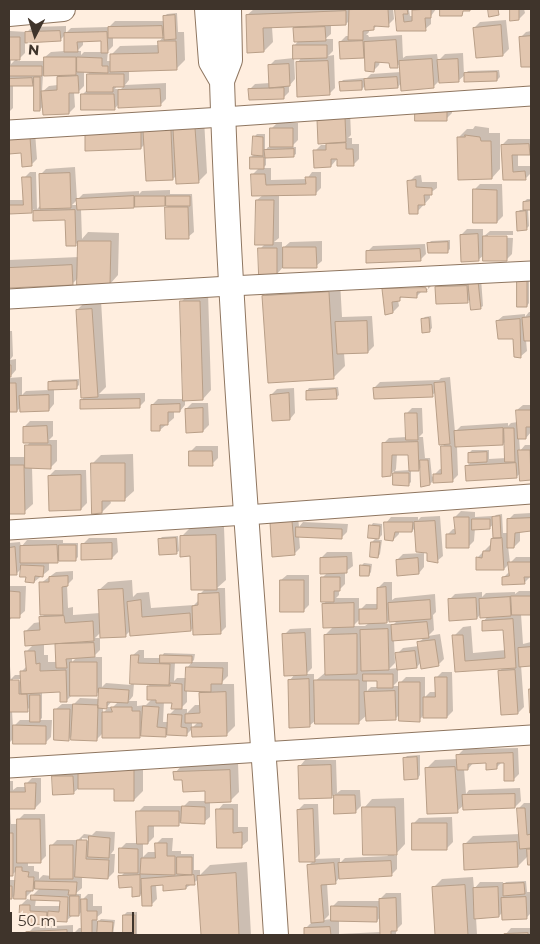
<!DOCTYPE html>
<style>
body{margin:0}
#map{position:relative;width:540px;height:944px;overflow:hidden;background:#ffeedf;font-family:Montserrat,sans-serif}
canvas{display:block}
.frame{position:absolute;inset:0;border:10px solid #3f342b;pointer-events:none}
.north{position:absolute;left:10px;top:10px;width:50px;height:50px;-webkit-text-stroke:4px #ffeedf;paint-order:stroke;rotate:185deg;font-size:14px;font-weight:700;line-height:20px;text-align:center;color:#3f342b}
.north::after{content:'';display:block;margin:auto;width:18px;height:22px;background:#3f342b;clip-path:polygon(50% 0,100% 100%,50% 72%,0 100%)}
.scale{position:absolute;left:10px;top:912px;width:124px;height:22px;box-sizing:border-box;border:2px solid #3f342b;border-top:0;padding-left:6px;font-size:15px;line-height:18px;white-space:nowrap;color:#3f342b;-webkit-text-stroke:4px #ffeedf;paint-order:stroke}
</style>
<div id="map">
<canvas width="540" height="944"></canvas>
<div class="frame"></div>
<div class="north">N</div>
<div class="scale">50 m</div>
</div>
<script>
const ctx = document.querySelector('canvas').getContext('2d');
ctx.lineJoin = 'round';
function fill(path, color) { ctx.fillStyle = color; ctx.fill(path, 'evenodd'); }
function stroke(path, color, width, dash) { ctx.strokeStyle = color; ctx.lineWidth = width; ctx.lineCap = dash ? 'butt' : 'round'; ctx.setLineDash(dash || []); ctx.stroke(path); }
fill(new Path2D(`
 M254,9H393L394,19L388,25H378L373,29H369V32L366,35H368L369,37L402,35L403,58L406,56L437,54L438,61L445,54L463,53L464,75L468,71L499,70L500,77L497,80L466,74L458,81L440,80L433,87L401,83L398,87L366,85L362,89L341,82L343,80L364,78V81L371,74L401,72L400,64L397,66L391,62L380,61L379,65L373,71L366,56L341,57L340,42L346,36H350V20L346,24L331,25V34L325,39H333V51L328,56L334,55L335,88L329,94L297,63L302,57L295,45L299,40L295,29L297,26L272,27L273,42L264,51L247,15Z
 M396,9H411L409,10L410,16H413V11L415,9H436L431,16V24L425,29L398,30Z
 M511,9H524L525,13L519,19H512Z
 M177,13L178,32H184L185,60L176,69L129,70V80L125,85L166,83V99L160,105L119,104L114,109L82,95L88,89V74L91,71H84V86L78,92H74L75,107L69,113L43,106L40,110L35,81L32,84L13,85V108L9,112V33L10,31L27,32L32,27L66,26V33L71,28L109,27L115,21H165V16L167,14ZM65,35V51L51,52L45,57V61H17L25,53V42L60,40ZM164,36L159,42V45L120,46L111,55V61H107L108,51L113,46V37ZM83,40H102V52H84L81,55V51H77L83,45ZM11,59H16L11,64ZM45,72L62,74L58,78V85L49,86L42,92L43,74ZM117,86H124L121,89H115Z
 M506,20L509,49L503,55L474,28L480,22Z
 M531,31V66H522L520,38L526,32Z
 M294,58L295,79L289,86V92L283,98L249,90L255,84L270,83V65L275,60Z
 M452,105V113L446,119L417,120Z
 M350,112L351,135L348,138H352V144H359V159L353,165L338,158L331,166L315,151L321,145H328L331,142H319Z
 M204,119L207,173L198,182L177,175L173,179L145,144L141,148L86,149L146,124Z
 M277,123H298V140L291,147H296V154L293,156L266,157V165L263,168H271V180L307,179L312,172H321V188L315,194H279V238L274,242H282V249L290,242L322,241V261L316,266L283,267L277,274L260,249L265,244L257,200L263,195L253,174L259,168L251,157L254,155V137L257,134H265V151L268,147H271V129Z
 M475,126L489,128V133H500V169L492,178L459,137L467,129H473Z
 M35,132L37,159L31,165L23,152L11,153L9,156V133Z
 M508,139H531V152L530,154H518V166H531V173L525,179H504L502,145Z
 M75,167L77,200L83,194L139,191V194L142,191L170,190V194H192L194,232L188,237L166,208L169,205L167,202L165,205L137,203L133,207L81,209L82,239L88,232L119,233L118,275L110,284L79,277L72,284L9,286V260L79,257V241L76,244L66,219L35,220L34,209L32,212L9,213V200H24V178L30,172H36L37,209L40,206V175L46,169ZM77,200L78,205H72Z
 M421,175L422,182H437V188L430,193V198L417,212L409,182L415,176Z
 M480,184H502L503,216L497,222L474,190Z
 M527,199H531V208L528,209L529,226L526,229L517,213L520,210H525L524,202Z
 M467,229H483V237L490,231H513V235H488V237L513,238L512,254L506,260L484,255L478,260L461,235Z
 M450,240V249L448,251L428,244L431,241Z
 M425,244L426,254L420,260L367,252L373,246Z
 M529,277V303L527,306L518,280Z
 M481,278L483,306L480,308L471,298L467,302L436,288L442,282Z
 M340,281L342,317L372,316L374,346L368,352L344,353L345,366L334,377L264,297L275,285Z
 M389,284L432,285L426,291H422L417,296H403L398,300L399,306L393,312L383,290ZM428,286V289L388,290V288Z
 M208,292L211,390L203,399L185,400V405L180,411H174V418L160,430L152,405L158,399H184L181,302L190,293Z
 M101,300L106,387L99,394L145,393V401L139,407L81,401L84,397L77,310L86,301Z
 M529,312H531V339L526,340L527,351L521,356H515L514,338L497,321L503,316L525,314V317Z
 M431,316L432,328L429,331L422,320L425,317Z
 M9,331H12L13,356L10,360L16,359V370L9,378Z
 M22,377V395L26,391L49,390V383L52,380L79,379V385L76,388H54V404L49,410L21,407L17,411H9V378Z
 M450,377L455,432L461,426L508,423V426L511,423L518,422L517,410L523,405H531V432L526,438L519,437L520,451L525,445H531V479H521V473L516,477L467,466L470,463L469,453L472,450H489V459L506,458V441L503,444L457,446L458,475L452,481L434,480L430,484L421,467L419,470H411V482L409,484H394V471L390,475L383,444L389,438L407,437L406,414L412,408H422L423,433L419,437H423L425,458H430L432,477L440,469H443L442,447L446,443L436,392L432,395L374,388L380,382L439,380L441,378ZM397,454H409L410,470L395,471L396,469Z
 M338,387L339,395L336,398L307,391L309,388Z
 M294,388L295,413L290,419L271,395L277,389Z
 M192,403H208L209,425L203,431L186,409Z
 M30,421H53V436L49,440H57V461L51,467H32L33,504L24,512L9,513V457H27V446L30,442L24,427Z
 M196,446H218V458L212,464L190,452Z
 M133,454L134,491L125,499L110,500L111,503L102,512L92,464L101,455Z
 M55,470H86L87,503L81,509L49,476Z
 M461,511L475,512V517L492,516V519L496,515L502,514L503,533H508L509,519L514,514L531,513V530L520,531V541L514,547L508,546L510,563L516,557H531V576L524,583L503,578L509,572L510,563L504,569L477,558L490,545H492L494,538V524L489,528H475L474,541L468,547L447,535L453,529H456L455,517Z
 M298,516L299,527L303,522L348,524L347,532L341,538L299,536L300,548L294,554L271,523Z
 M440,516L443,556L437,561L428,551L416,527L412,531H399V534L393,540L386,523L391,517H418V520L421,517Z
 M373,523L382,524V535L377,540H382L380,554L378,557L372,542L377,537L371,526Z
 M224,527L226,580L217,588H225L226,627L221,632L194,627L191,630L130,631L125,636L101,632L95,638H100V650L93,657H102V687L106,683L131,685L133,655L139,650H144V658H161L164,653L195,654L194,660L192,662H228V676L220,684H234L235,726L226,735L193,728L186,735L168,734L165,736L142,735L139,737L103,733L96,740L73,735L69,739L56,709L62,704H74L80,698L100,699V691L96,694L72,695L66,701L61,691L42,692V718L40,720H52L51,737L45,743L14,738L9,743V666H10L11,679L15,675H21V672L27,666L26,652L34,644L25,632L34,623L41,622V618L45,614L41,583L56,572L73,571V579L67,585L68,608L73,607V615L100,613L99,590L108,582L132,580L133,597L137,593L149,592L151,608L194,605L199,600V595L205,589L192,555L181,537L190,528ZM60,642L57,645V662H48V655H44V643ZM72,657H77L72,662ZM175,662H192L187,668V678H177L174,681ZM13,679H25V681L13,682ZM134,683H151L148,687L152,699L146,705L137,706V701H129L133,696ZM187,690H204L200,694L201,705H195L187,713V709H180L187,702ZM112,701L118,702L113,707H107ZM164,701L173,702L176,708L170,714L169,722H163ZM31,706V720H20L13,727L12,711L27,710ZM103,707L108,708L103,713ZM192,722H198L192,728Z
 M178,536L179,551L176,553L160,539L162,537Z
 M89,538H117L118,552L112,558L83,544Z
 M27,540H63V543H78V557L75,560L49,562V570L34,582L27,576L22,568L16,574H9V543L20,542L21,547Z
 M327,552H352L353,566L345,572V584L339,590V595L336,598H359V611L366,604H379L378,588L384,582H392V600L395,598L435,594L436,612L433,615L434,630L428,636L440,634L444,659L438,665L421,662L417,667L398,669V681L393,686H400V683L406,677H425V697L430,692H437L436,678L442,672H452L453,711L447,717L424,715L419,720L400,714L395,719L367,715L358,723L316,720L309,726L290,680L295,674L284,635L290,629L311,628L312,668L306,674H314V682L326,672L325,635L334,626L323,604L327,601L322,578L328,572L321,558ZM360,619L369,623L365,626H353ZM390,619L398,620L394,624H385ZM425,637L418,643L419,646L403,648L397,654L398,668L389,669L395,663L394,640ZM367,680H378V687H371L367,691Z
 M424,553V567L419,573L397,560L403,554Z
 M364,563L372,564L371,572L369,575L361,566Z
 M287,575H309V605L303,611L281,580Z
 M9,586H26L25,611L19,616H13L9,621Z
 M519,591H531V613L521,614L523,644L531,642V665H521L524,707L518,713L499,671L503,668L456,671L454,636L463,627L471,626L473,653L506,650L504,629L483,622L488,616L481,614L477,618L449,600L455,594L482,592V597L486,593L515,592V594Z
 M518,748L519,774L513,780L505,762H502L496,768L487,762H474L468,769H464L466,794L469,790L520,788L521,801L515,807L464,805L457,811L426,769L435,760L458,759V755L464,749Z
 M420,755V775L418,778L405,758L407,756Z
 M305,760H336L337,793L341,790H360L361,806L355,812H335V794L331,797L300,766Z
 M143,762V791L134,800L115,787L79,788L73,793L53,777L59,771Z
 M238,762L239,792L230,801H210V817L204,822L181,821L178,825H154V837L148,843H143V857L148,852H156V844L162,838H173L172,851H181V854H194V870H200V875L210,865L247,862L251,935H202L199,879L186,888L164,884L156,885L157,899L151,905L143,892L140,895L133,886L120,877L125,872L120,849L126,843H138V812L144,806H184L189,801H206V790L175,773L183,764Z
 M32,778H41V802L35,808H10L11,824H18V820L24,814H45L46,856L40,862H28V866H34V871L39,872V879L43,875L51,876V846L57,840H78L84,834L92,835L96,831L115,832L114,850L111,854H115L114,872L108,878L82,876V888L75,894H81V901L88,894H93V906H102V913L97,917V923L101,919L115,920L113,935H73V934L71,935H28V933L34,927L73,925V934L79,928H82V911L79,915H73L66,921L49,920L46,923L21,905L27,899L32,900L33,895L40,888L31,890V892L25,898L16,894L12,898H9V880H17V870L12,875H9V802H11V794L9,795V781H13V790L17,787H26V784ZM82,838L93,839V841H82ZM36,899L61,900V906H35Z
 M404,798L405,844L394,856L397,855V869L391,875L340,877L335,883H327L329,915L324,920L332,919V907L338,901H381L380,899L386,893H401L402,924L396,930V935H305V929L313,921L309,865L314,860L298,810L304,804H318L320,854L315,859L340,858V863L345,858L388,856L364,808L372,799ZM381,916V932L339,934V920L377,921Z
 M524,803H530L531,864H530L529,855L518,866L464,845L473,836L520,834L518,809Z
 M223,804H238V827H248V841L242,846L218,810Z
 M452,817L453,842L447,848L413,824L419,818Z
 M473,877L474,889L480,882H503V885L506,882L526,881L527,892H531V913L526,918L503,912L499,916L476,917L477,935H436L433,888L442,879Z
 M127,912H137V934L135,935H124V915Z
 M511,928H531V935H505Z`), '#0003');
const building = new Path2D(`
 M388,9L389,27L374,26V30L363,31V40H348L349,10Z
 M395,9H407L408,14H403L404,22L412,21V10L431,9V18H425L426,31H397Z
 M440,9H470V11H463L462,16H440Z
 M488,9H498L499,15L489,17Z
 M510,9H519V20L510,21Z
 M346,11V25L263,28L264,52L247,53L246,15Z
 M175,15L176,39L164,40L163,16Z
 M501,25L503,56L476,58L473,28Z
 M162,26L163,38H108V27Z
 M325,27L326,41L294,42L293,28Z
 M60,31L61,41L25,43V32Z
 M107,32L108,53H101V41L77,42L78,52H64V33Z
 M531,36V67H521L519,37Z
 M9,37H20V60H9Z
 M396,40L398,68H390L389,63L375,62L374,72L365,71L364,42Z
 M158,41H176L177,70L110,72V54L158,53Z
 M363,41L364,58L340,59L339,42Z
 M293,45H327V58L293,59Z
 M44,57H76V75L44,76Z
 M77,57L102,58V66H108V73L77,72Z
 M432,59L434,88L401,91L399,61Z
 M458,59L459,82L439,83L437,60Z
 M328,61L330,95L297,97L296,62Z
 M289,64L290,86L269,88L268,65Z
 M9,66H42V76H9Z
 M497,72V81L464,82V73Z
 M87,74H124V87H113V92H87Z
 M78,76L79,93H69V114L43,115L41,91L57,90V77Z
 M34,77H40V111H34Z
 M397,77L398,88L365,90L364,79Z
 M32,78L33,86H9V79Z
 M362,81V90L340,91L339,82Z
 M284,88V99L249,100L248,89Z
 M160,89L161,106L118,108V90Z
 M81,94H114L115,110H81Z
 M415,111H447V121H415Z
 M345,117L346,142L318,144L317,119Z
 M195,128L199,183L176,184L173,129Z
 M270,128H293V147H270Z
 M141,129V149L85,151V131Z
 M171,130L173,180L146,181L143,131Z
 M465,135L480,137L481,141H491L492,179L458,180L457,137H465Z
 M253,136L263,137V156L252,155Z
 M30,137L32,166L22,167L21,153L9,154V138Z
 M346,143V149H353L354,166H337V159H331V167L314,168L313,150H326V144Z
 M529,144L530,155H512L513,172L525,171L526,180H503L501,145Z
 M294,149V157L265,158L264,150Z
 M250,157H264V169H250Z
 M70,173L71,208L40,209L39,174Z
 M251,174H265L266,185L306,184L305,177H316V195L252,196Z
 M22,177H31L32,213L9,214V205H23Z
 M416,180V187L432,188V195H424L425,205H418V214H409L407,181Z
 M473,189L497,190V223H473Z
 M134,196V208L77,210L76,199Z
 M135,196H165V206L135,207Z
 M166,196H190V206H166Z
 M256,200H274L273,245H255Z
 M531,201V210H523V202Z
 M165,207H188L189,239H166Z
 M75,210L76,246H66L65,220L33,221V211Z
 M526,211L527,230L517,231L516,212Z
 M478,234L479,261L461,262L460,235Z
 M483,236H507V261H483Z
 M78,241H111L110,285H77Z
 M448,242V253H428L427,243Z
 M283,247H316L317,268H283Z
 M258,248H277V275H259Z
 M420,249L421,261L366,263V251Z
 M72,265L73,285L9,288V268Z
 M517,279H527V307H517Z
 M468,281H478L481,309L471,310Z
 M467,286L468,303L436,304L435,287Z
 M426,288L427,292H417V298L400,297V301L392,302L393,313L385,315L382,289Z
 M329,292L334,379L268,383L262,296Z
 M180,301H200L203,400L183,401Z
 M92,309L98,397L81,398L76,310Z
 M531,317V341H524L522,318Z
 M429,318L430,332L422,333L421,319Z
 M520,319L521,358L514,357L513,339H498L496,321Z
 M367,321L368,353L337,354L335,322Z
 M9,365H11V377H9Z
 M77,381V389L48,390V382Z
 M445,382L450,444L439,445L434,383Z
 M9,383H16L17,412H9Z
 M432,385L433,397L374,399L373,388Z
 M336,389L337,399L306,400V391Z
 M289,393L290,420L272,421L270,395Z
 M49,395V411L20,412L19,396Z
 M140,399V408L80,409V400Z
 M180,404V412H168V425H160V431H151V405Z
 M203,408V432L186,433L185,409Z
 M516,410H531V427H526V439H518Z
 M405,413H417L418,440H406Z
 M47,426L48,443H23V427Z
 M503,428V445L455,447L454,431Z
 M504,428H514L515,462H505Z
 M418,442L419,471H409L408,455H392L391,476L382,477V443Z
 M25,445H51V469L25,468Z
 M441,446H451L453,482L433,483V474H441Z
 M518,450H530L531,480L520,481Z
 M189,451H212L213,466H189Z
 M487,452V462L468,463V453Z
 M420,460H428L430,485L421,487Z
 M91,463H125V501H102V513L92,514Z
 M516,463L517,478L466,481L465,466Z
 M9,465H24L25,514H9Z
 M393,473H409V486L393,485Z
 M81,475V510L49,511L48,476Z
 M500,516L501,538H493L492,517Z
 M454,517H469V548H446V534H455Z
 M531,518V531L515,533L514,548H507V519Z
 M472,519H490V529L472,530Z
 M292,521L295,555L272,557L270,522Z
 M435,521L438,563L427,561V553L416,552L414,522Z
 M384,522H413L412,532H395L393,541L385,540Z
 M369,525L380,526L379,539L368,538Z
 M296,527L342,529V539L296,537Z
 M216,535L217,590H191L190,556L180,557V536Z
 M176,538L177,554L159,555L158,539Z
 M502,538L504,570H476V557L482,558L483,551H490L491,539Z
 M371,542H380L378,558L370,557Z
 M112,543V559L81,560V544Z
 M57,545L58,563H20V546Z
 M59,545H76V561H59Z
 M15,547L17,575H9V548Z
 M347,557V573L320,574V558Z
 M418,558L419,574L397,576L396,560Z
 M508,562H531V577H524L525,584L502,585V577L509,576Z
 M21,565L44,566L43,577L35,576L34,583L25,582L26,577H20Z
 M360,565L370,566L369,576H360Z
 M68,576V586L62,587L63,615H40L39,582H49V577Z
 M321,577H340V591H334V602H321Z
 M280,580H304V612H280Z
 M386,587L387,623L359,624V609H377V588Z
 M123,589L126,637L100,638L98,590Z
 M9,591L20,592V618H9V621Z
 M219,593L221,634L193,635L192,606L198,605V594Z
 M511,596H531V615H512Z
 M510,597L511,616L480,618L479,599Z
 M476,598L477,619L449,621L448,599Z
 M141,600L142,617L190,613L191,631L130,636L127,602Z
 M430,600L431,619L389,622L388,603Z
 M354,603V627L323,628L322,604Z
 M64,616L65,623L93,621L94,641L25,646L24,631L40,630L39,617Z
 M513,619L516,668L455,672L452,635H463L465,661L505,658L503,630L482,631V621Z
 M427,622L429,638L392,641L391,625Z
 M388,629L389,670L361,671L360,630Z
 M305,633L307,675L284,676L282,634Z
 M357,634V674L325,675L324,635Z
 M435,640L439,666L421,669L417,642Z
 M94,643L95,657L66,659L67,668H56L55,644Z
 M531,647V666L519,667L518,648Z
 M25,651H35L36,664L40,663V671L66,670L67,702H60V692L21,694L20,671H26Z
 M415,651L417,668L397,670L395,653Z
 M131,655H139L138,663L170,664L169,685L130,684Z
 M160,655L192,656V663H160Z
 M70,662H97V696H70Z
 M186,667L223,668L222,684H211V692L185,691Z
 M515,670L518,714L501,715L498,671Z
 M363,674H393V688H377V681H363Z
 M435,677H447V718H423V697H435Z
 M309,679L310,727L289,728L288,680Z
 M9,680H19V694H27L28,712H9Z
 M314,680H359V724H315Z
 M399,682H420V722L399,721Z
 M170,683L182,684V709H171L172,703H156V700H147V686H170Z
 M99,688L129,690L128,703L107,702V709L98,708Z
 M529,689H531V713H530Z
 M395,691L396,720L366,721L364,692Z
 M226,692L227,736L192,737L191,727H202V723H185V714L200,713L199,693Z
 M30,695H40V722H30Z
 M73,704L98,705L97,741L71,740Z
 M143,706L159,707L157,727L166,728V737L141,736Z
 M111,707H132V711H140V738H102V712H112Z
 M54,709H70L69,741L54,740Z
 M168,714L182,715L181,727L187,728V736L167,735Z
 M13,725L46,726V744H13Z
 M513,753L514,781H504V763H497V769L486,770V763L468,764V770H457L456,755Z
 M417,757L418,779L404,780L403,758Z
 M331,765L332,798L299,799L298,766Z
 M455,767L458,813L427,814L425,768Z
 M134,770V801H114V789H78V771Z
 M230,770L231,802L205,803V791L183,792L182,780H174L173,772Z
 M52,776H73L74,794L53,795Z
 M25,783H36L35,809H9V792H25Z
 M515,794V808L463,810L462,795Z
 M334,795H355L356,813L334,814Z
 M182,806L205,807V824L181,823Z
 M362,807H395L397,855H363Z
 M517,808H525L527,835L531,834V848L520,849Z
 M216,809H233V833L242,832V848H217Z
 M313,809L315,862H299L297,810Z
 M136,811H179V826H148V844H137Z
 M17,819H40L41,863H17Z
 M412,823H447V850H412Z
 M9,833H13V876H9Z
 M89,836L110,838L109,858L88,857Z
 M77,840H87L86,859L109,860L108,879L75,877Z
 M517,842L518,867L464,870L463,844Z
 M155,843H167V856H175V875L140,874L141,858H155Z
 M50,845H73V879H50Z
 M119,848L138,849V873H119Z
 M527,849H531V865H528Z
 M177,857H192V875L177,874Z
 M391,861L392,876L339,879L338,863Z
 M334,863L336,884L321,885L324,922L311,923L307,865Z
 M16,867H22V871L29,872L28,877H34L33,891H26V899H14Z
 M236,873L239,935H201L197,876Z
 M140,875V896L132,897V887L119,888L118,876Z
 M194,875L195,885H186V889L163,891V885L151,886L152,906H142L141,879Z
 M35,881L77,882L76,895H68L69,890L35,889Z
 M524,883L525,894L503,896V884Z
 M465,885L468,935H435L432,887Z
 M9,886H12V899H9Z
 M498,887L499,917L474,919L473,888Z
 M31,895L68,897L67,922L47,921L48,911L59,912L60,901L31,900Z
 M70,896H79V916H70Z
 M526,897L527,919L502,920L501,898Z
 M396,898L397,931H391V935H380L379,899Z
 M81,899H87V911H97V920H92V935H72V933H81Z
 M20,905H30V911L47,912L46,925L19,923Z
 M331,906L377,907V922L331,921Z
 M123,915H135V935H123Z
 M98,921L113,922L112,935H97Z
 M330,927L331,935H304V928Z
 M67,930V935H27L26,932Z
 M528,933V935H504V934Z`);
fill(building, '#e2c6af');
stroke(building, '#b89e87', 1);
const minor = new Path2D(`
 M9,130L223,117L531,96
 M9,299L230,286L531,271
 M9,530L246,515L531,494
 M9,768L531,735`);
const major = new Path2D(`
 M207,9L211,62L222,81
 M229,9L230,60L222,81C231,366 258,651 276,935
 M9,14L63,9`);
stroke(minor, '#8f7660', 21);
stroke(major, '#8f7660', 26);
stroke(minor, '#fff', 19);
stroke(major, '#fff', 24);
</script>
